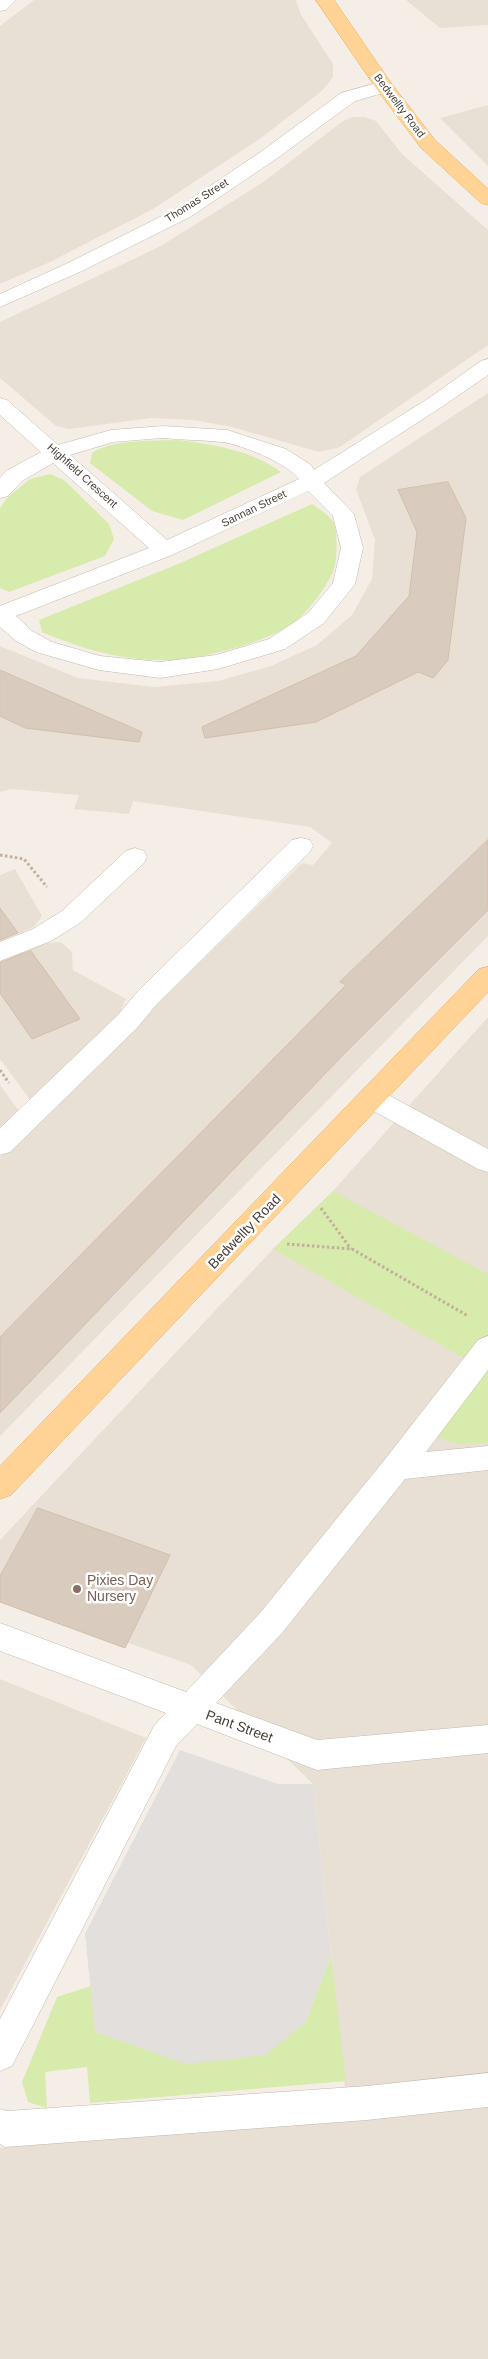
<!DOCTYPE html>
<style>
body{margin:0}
canvas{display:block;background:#f4eee7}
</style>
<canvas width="488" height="2359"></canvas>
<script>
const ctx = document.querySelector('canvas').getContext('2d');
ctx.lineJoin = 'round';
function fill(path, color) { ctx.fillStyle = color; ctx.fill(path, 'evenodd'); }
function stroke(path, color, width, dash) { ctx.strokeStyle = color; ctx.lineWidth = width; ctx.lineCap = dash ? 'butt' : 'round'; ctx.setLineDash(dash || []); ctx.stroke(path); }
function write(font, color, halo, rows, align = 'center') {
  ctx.font = font + ' Helvetica,sans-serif'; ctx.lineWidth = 5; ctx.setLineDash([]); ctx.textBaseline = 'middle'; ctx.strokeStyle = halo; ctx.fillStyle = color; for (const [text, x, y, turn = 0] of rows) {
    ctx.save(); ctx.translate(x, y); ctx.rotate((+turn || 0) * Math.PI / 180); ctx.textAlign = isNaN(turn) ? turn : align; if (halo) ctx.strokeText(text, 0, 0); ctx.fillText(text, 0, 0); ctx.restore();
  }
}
fill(new Path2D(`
 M34,0H296L300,13L333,64V77L323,90L261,138L153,209L50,262L0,284V26Z
 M406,0H488V25L440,28Z
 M488,105V166L440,118Z
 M353,117H365L376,121L402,154L488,230V345L340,447L319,452L232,427L194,420L151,418L69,429L56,426L0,378V322L159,247L262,183L343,121Z
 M488,393V936L0,1436V1157L302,863L313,865L332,843L310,827L133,801L129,814L74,809L79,795L11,789L0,792V646L78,678L154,687L218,681L271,666L317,645L352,615L372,579L375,540L356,489L360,477Z
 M15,869L42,916L34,927L0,941V875Z
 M61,942L72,952L73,970L126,999L119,1016L31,1101L0,1059V960L37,944Z
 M488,1017V2359H0V2148L348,2116L313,1784L191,1665L0,1598V1540L273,1249L333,1191Z
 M0,1085L20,1112L0,1131Z
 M0,1679L146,1738L0,2010Z`), '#e9e0d5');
fill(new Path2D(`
 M179,440C215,445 251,450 281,472L183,520L152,511L90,463L92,453C112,439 154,441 179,440Z
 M50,474L64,480L109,524L114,539L105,556L9,592L0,588V508L8,497L30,479Z
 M312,504C320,510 330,515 334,524C338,533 337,561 334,569C327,587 310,609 296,621C272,641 205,658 174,660C127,662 84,650 42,632L39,620L178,564Z
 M333,1191L488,1274V1443L457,1444L437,1437L486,1371L273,1249Z
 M331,1956L346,2081L90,2103L87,2067L45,2072L47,2108L28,2102L22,2082L57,1997L91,1986L96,2033L305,2023Z`), '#d7ebad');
fill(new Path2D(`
 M180,1750L278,1784H313L331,1956L305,2023L265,2055L186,2064L95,2032L85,1934Z`), '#e2dfdc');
const building = new Path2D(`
 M448,482L466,518L448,660L433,678L418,672L316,722L205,738L202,727L356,656L409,596L417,532L398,490Z
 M0,670L142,732L139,742L25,728L0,716Z
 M488,840V910L344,1054L0,1413V1337L346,985L340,982Z
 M0,908L18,933L0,940Z
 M31,951L80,1019L32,1039L0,993V963Z
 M38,1508L170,1555L125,1648L0,1602V1576Z`);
fill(building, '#dacbbf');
stroke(building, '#d2bfae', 1);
const minor = new Path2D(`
 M0,0H16L6,10L0,11Z
 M384,81L390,83L393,87L390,91L355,101L276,159L190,217L82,271L0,307V294L68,263L176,209L262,151L341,93Z
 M488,359V375L443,406L324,483L354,514L363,548L355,584L324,623L285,649L218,669L160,678L99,670L36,652L16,641L0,627V606L149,548L53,463L22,481L8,496L0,498V478L6,471L41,452L0,415V398L7,400L58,445L111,430L163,426L227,430L286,449L311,465L314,470L429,398L481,361ZM163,438C183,440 202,440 222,442C241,444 288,464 299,479L167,540L70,455L113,442ZM308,491L333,516L341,548L333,583L308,613L269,639L216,655L160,662L100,656L52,642L32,631L16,616L172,555Z
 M301,838L310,840L313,846L310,852L157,1004L136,1029L10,1152L0,1155V1128L118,1015L139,990L292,840Z
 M135,848L144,851L147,857L144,863L80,923L51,941L0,961V942L33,929L62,911L126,851Z
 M372,1088L381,1091L488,1149V1172L478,1169L363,1105L359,1098L363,1091Z
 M488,1336V1370L426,1452L488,1446V1470L405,1479L282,1633L216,1703L317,1740L488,1725V1753L317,1770L197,1724L176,1746L12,2066L0,2071V2019L154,1726L166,1713L0,1651V1623L186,1692L260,1613L386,1458L478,1340Z
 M488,2073V2107L367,2120L5,2147L0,2144V2109L7,2111L367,2086Z`);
const major = new Path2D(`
 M316,0H334L391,83L435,140L488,189V205L481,203L421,148L378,91Z
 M488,967V992L11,1495L0,1499V1466L479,969Z`);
stroke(minor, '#c3b8ac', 1);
stroke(major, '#eaae5f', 1);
stroke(new Path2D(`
 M0,855L24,859L47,887
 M0,1070L9,1083
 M321,1208L351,1249
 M287,1244L352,1249L468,1316`), '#c3af99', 3, [2.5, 2.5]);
fill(minor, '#fff');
fill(major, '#ffd395');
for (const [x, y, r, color] of [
 [77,1589,5,"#8d6e63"]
]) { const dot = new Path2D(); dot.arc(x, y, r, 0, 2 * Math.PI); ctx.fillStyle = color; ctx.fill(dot); stroke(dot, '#fff', 2); }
write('11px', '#483e35', '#fff', [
 ["Bedwellty Road",399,106,53],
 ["Thomas Street",197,201,-32],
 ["Highfield Crescent",82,476,42],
 ["Sannan Street",254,509,-26]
]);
write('14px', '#483e35', '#fff', [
 ["Bedwellty Road",245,1232,-46],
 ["Pant Street",239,1727,20]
]);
write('14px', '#785e54', '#fff', [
 ["Pixies Day",87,1581],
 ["Nursery",87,1597]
], 'left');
</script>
